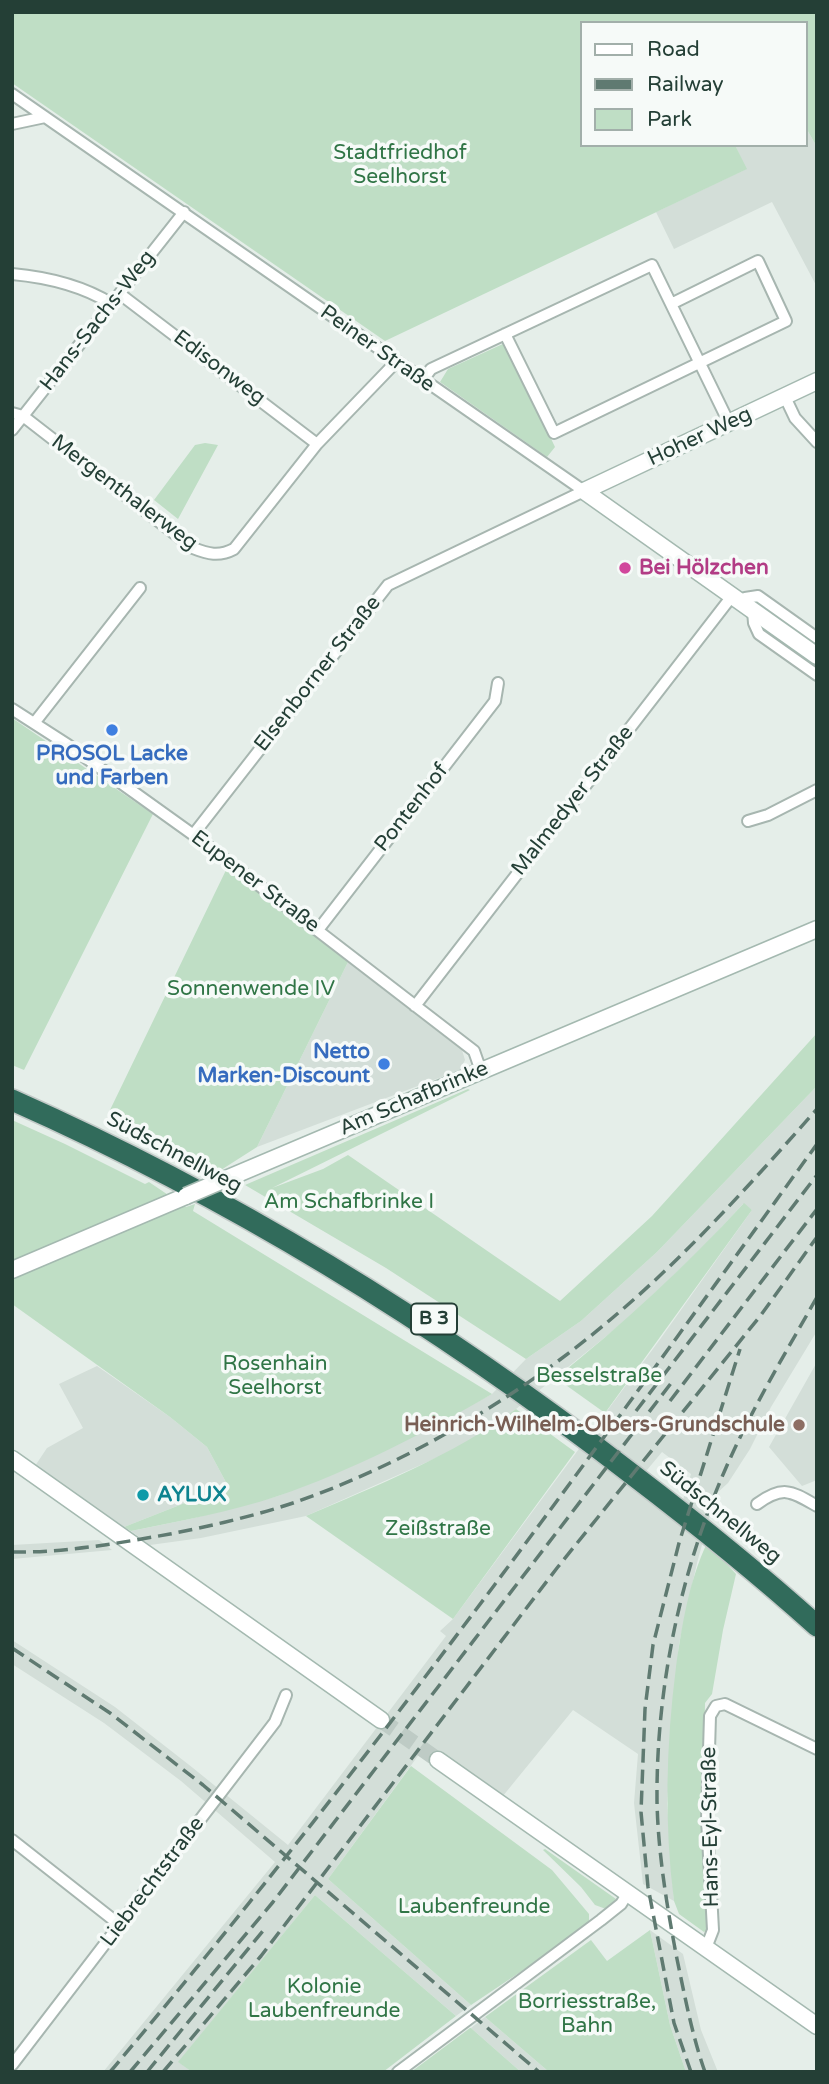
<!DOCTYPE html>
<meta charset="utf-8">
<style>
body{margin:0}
#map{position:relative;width:829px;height:2084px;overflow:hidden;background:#e5eee9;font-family:"Varela Round",sans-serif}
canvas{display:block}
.frame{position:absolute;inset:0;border:14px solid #243f36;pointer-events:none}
.legend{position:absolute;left:580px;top:21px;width:228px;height:126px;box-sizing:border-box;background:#f6faf8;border:2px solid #a2afaa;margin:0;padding:9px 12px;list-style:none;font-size:21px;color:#243f36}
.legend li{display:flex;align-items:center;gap:14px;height:35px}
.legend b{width:35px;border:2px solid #a2afaa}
</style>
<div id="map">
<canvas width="829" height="2084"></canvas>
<div class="frame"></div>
<ul class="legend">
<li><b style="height:9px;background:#fff"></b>Road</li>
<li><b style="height:9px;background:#5f7a71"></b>Railway</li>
<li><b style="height:19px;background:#bfdec5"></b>Park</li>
</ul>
</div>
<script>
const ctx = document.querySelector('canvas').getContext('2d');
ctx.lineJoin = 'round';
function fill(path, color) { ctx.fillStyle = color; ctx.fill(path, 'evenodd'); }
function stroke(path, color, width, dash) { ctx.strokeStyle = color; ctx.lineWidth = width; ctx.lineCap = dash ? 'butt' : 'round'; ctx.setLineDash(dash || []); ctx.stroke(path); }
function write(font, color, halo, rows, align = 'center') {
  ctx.font = font + ' "Varela Round",sans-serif'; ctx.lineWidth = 7; ctx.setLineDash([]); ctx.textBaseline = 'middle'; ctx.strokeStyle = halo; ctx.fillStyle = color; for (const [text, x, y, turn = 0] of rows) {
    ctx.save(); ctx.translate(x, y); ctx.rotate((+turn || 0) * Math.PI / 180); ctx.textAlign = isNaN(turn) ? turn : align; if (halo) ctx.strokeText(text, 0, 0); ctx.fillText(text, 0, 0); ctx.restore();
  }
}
fill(new Path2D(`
 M806,128L817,147V287L772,202L674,249L656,212L746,169L735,145H806Z
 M348,962L462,1050L465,1060L460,1070L257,1147Z
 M817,1086V1331L771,1407L750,1449L728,1483L716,1494L697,1563L679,1644L667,1804L674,1901L643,1884L634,1803L638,1754L573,1710L498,1802L423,1749L328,1879L471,2005L456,2016L315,1895L179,2062L192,2072H103L275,1862L181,1781L104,1723L12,1664V1640L115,1707L193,1768L288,1845L446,1636L440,1631L453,1619L661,1338L752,1210L743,1204L706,1244L635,1313L516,1409L488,1430L452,1451L306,1516L201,1538L150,1545L131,1531L190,1519L278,1496L364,1460L492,1394L526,1359L581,1321L657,1252ZM662,1452L691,1474L677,1519L637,1482Z
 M817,1362V1480L802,1486L769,1447Z
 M97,1366L170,1417L207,1447L228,1486L124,1527L35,1466L47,1448L83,1428L59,1384Z
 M99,1540L112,1550L12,1559V1545Z
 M650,1930L683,1954L701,2030L718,2072H686L670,2025Z
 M485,2017L549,2072H521L471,2028Z`), '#d3ded8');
fill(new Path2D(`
 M12,12H817V147L806,128V23H582V145H735L747,169L385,341L12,83Z
 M505,343L555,447L547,457L440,382L448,369Z
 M205,443L218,445L178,519L154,500L195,445Z
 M12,718L153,814L24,1070L12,1065Z
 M227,868L348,962L257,1147L221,1170L110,1110Z
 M817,1033V1086L657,1252L581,1321L526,1359L386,1268L245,1185L468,1089L470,1090L272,1188L323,1169L348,1155L560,1301L652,1216Z
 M12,1120L65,1144L145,1184L149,1182L186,1207L195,1204L193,1211L492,1394C425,1433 351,1471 278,1496C230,1512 180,1521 131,1531L124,1527L228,1486L207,1447L170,1417L12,1304Z
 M744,1203L752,1210L605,1413L556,1378C623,1324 685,1267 744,1203Z
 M516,1409L575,1452L453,1619L306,1516C378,1485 452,1456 516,1409Z
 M707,1543L736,1574L723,1630L712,1694L705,1703L703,1817L707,1930L704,1932L679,1914L674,1901C664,1823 666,1745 676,1667C682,1625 689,1581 707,1543Z
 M411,1766L552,1870L589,1914V1926L471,2005L328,1879Z
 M545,1849L616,1899L615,1902L606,1909L595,1905L581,1887L543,1850Z
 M315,1895L456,2016L383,2072H192L178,2062Z
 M650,1930L670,2025L686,2072H549L485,2017L591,1940L607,1961Z
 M471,2028L521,2072H411L470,2028Z`), '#bfdec5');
stroke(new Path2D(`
 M381,1720L438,1760`), '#becbc5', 16, [16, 8]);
const street = new Path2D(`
 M12,94L584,491
 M12,124L45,117
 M12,274C45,277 83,286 112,304
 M120,294L317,444
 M505,334L554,433L786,321L758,261L671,304
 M422,381L431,369L652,265L729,423
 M785,397L795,418L817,442
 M12,413L23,416L193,548C208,554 219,557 234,549L317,444L396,362
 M12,430L184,212
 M741,604L745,598L758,596L817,638
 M753,611L754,623L759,634L817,675
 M12,709L68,745L195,836L474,1051L481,1071
 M35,722L140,588
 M748,821L768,815L817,790
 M193,835L388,585L584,491
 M318,930L495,701L498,683
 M415,1006L732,596
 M757,1504C783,1485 791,1491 817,1506
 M12,1840L120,1925
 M706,1948L713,1930L707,1819L710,1716L716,1706L725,1704L817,1749
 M12,2065L275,1722L286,1695
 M398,2072L601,1920L621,1904L628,1893`);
const secondary = new Path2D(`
 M584,491L817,656
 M584,491L817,381
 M221,1181L817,929
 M12,1270L186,1196
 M12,1459L381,1720
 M438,1760L817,2026`);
const highway = new Path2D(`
 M12,1100C233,1198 442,1327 633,1475C696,1523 758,1573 817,1626`);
stroke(street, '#a7b6b0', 14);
stroke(secondary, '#a4b9b0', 19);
stroke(highway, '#c2c9c7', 24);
stroke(street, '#fff', 10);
stroke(secondary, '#fff', 16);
stroke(highway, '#316b5b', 21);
stroke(new Path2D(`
 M670,1401L817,1209
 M636,1411L817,1175
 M12,1552C64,1553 119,1543 170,1534C211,1526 254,1516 293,1503C409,1463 524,1394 617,1314C688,1254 755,1179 817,1109
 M12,1648L110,1713L203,1785L539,2072
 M110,2072C361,1775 589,1459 817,1144
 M130,2072L273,1902L672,1382
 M147,2072L267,1926
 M163,2072L261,1956L557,1568L761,1315L817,1237
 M691,2072L674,2023L648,1887L641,1812L645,1709L653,1645L679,1543L740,1349
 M705,2072C692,2035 685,1997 677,1959C667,1907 658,1853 657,1801C656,1689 680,1573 725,1470C751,1410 785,1354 817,1297`), '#5f7a71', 3.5, [14, 7]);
const secondaryBridge = new Path2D(`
 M186,1196L221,1181`);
stroke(secondaryBridge, '#a4b9b0', 19, []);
stroke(secondaryBridge, '#fff', 16);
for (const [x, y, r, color] of [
 [625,568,7,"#d1479c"],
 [112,730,7,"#3f7fe0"],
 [384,1064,7,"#3f7fe0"],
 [799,1425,7,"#8d6e63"],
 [143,1495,7,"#0f9aa8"]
]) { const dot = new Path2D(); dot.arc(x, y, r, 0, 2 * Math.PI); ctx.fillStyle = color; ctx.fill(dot); stroke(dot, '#f6faf8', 2.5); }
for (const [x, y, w] of [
 [434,1319,46]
]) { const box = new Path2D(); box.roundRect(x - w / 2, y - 15.5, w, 31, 5); ctx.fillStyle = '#f6faf8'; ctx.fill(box); stroke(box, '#243f36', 2); }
write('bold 19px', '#243f36', null, [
 ["B 3",434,1319]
]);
write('21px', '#307546', '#f6faf8', [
 ["Stadtfriedhof",400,153],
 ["Seelhorst",400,177],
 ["Sonnenwende IV",251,989],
 ["Am Schafbrinke I",349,1202],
 ["Rosenhain",275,1364],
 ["Seelhorst",275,1388],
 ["Besselstraße",599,1376],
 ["Zeißstraße",438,1529],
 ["Laubenfreunde",474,1907],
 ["Kolonie",324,1987],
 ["Laubenfreunde",324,2011],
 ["Borriesstraße,",587,2002],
 ["Bahn",587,2026]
]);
write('21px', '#243f36', '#f6faf8', [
 ["Hans-Sachs-Weg",98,321,-52],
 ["Peiner Straße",377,349,35],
 ["Edisonweg",219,368,37],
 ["Hoher Weg",700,437,-25],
 ["Mergenthalerweg",124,493,37],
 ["Elsenborner Straße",318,674,-52],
 ["Malmedyer Straße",573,801,-52],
 ["Pontenhof",412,808,-52],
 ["Eupener Straße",255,882,37],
 ["Am Schafbrinke",414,1099,-23],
 ["Südschnellweg",174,1153,28],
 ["Südschnellweg",720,1513,39],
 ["Hans-Eyl-Straße",711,1827,-91],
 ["Liebrechtstraße",153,1882,-53]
]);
write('bold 21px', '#b23c85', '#f6faf8', [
 ["Bei Hölzchen",639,568]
], 'left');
write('bold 21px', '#366cbe', '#f6faf8', [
 ["PROSOL Lacke",112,754],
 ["und Farben",112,778],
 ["Netto",370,1052,"right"],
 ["Marken-Discount",370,1076,"right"]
]);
write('bold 21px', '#785e54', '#f6faf8', [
 ["Heinrich-Wilhelm-Olbers-Grundschule",785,1425]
], 'right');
write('bold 21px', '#0d838f', '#f6faf8', [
 ["AYLUX",157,1495]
], 'left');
</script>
